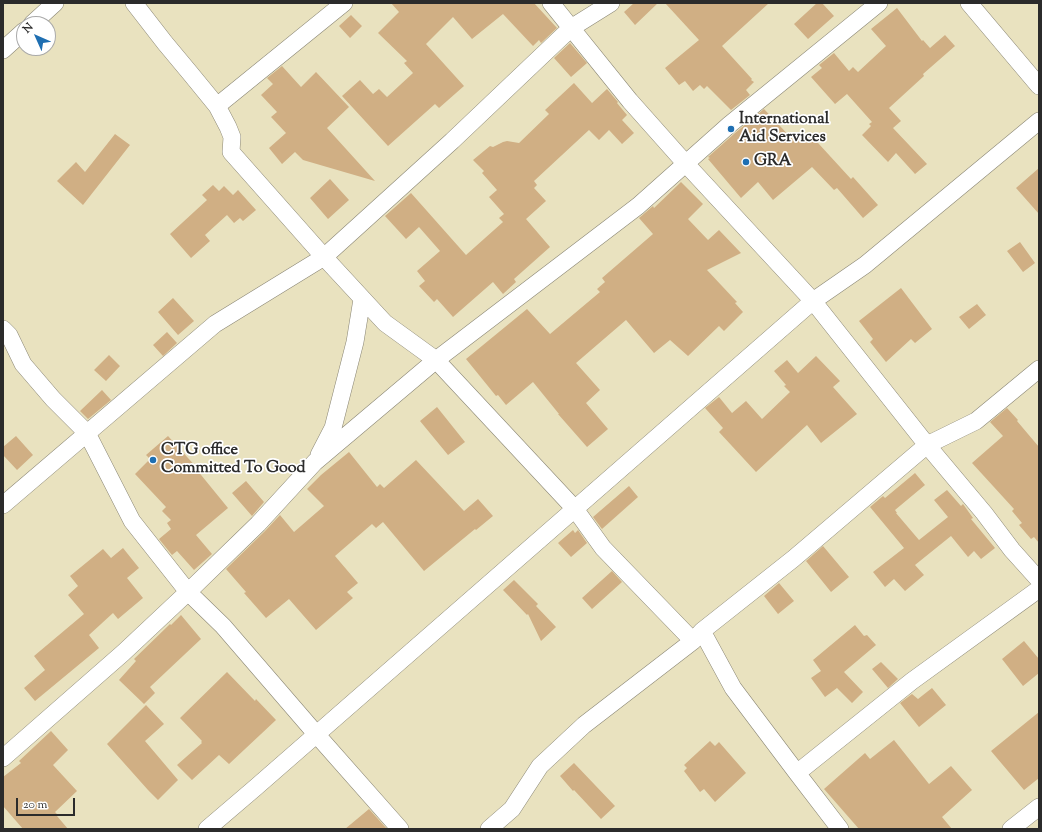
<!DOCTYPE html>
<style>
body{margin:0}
#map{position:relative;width:1042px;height:832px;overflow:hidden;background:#e9e2bf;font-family:"Sorts Mill Goudy",serif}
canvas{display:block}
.frame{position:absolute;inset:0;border:4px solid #2b2b2b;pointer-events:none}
.north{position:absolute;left:16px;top:16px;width:40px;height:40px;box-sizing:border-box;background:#fff;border:1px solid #aaa;border-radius:50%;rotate:315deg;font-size:11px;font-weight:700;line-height:16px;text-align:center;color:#2b2b2b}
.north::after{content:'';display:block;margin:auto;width:14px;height:18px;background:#1f6fb2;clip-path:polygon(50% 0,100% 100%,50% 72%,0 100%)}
.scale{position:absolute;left:16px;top:798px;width:59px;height:18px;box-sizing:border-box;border:2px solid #2b2b2b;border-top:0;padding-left:5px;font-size:12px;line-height:14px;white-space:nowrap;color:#2b2b2b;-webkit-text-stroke:3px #fff;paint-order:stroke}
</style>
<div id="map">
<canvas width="1042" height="832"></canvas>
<div class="frame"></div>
<div class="north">N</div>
<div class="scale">20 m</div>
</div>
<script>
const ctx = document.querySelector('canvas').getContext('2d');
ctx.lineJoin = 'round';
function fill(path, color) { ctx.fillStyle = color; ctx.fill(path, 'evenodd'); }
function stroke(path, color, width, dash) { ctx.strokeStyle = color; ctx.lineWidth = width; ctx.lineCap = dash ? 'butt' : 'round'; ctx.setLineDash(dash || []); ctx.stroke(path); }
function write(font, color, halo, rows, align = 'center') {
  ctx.font = font + ' "Sorts Mill Goudy",serif'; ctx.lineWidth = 3.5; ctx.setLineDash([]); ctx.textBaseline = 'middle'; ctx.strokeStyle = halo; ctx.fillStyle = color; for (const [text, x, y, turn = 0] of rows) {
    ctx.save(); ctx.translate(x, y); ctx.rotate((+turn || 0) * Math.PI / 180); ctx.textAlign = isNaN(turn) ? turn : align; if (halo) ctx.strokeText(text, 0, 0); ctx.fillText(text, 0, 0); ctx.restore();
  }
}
fill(new Path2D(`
 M391,3H534L557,28L541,43L539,40L533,46L503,14L472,39L453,17L426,44L464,86L439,108L435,104L388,146L342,96L360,80L373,94L379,89L387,97L413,73L404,63L407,61L378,33L399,12Z
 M634,3H658L635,25L624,12Z
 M665,3H769L722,46L752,79L751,80L754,82L746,90L750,95L731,110L707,86L704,89L700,85L693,91L685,81L679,85L665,68L699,40Z
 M817,3H822L834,16L808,39L794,24Z
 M897,8L922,41L923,40L930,48L945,35L955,46L923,74L924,76L889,108L901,121L893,128L927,164L915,174L896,153L888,162L862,135L871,126L869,124L872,122L847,94L835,104L811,77L822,68L819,65L834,53L849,71L853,67L858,72L886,46L871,29Z
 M351,15L362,26L350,38L339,26Z
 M570,43L587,63L571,77L554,58Z
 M282,66L301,87L316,72L349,107L327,128L375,181L303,160L295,152L282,164L269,148L286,133L271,117L277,112L261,95L273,84L267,78Z
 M574,83L592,103L607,89L618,102L617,103L627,115L622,120L634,133L622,144L609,130L599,140L589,130L534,181L537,185L534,188L546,201L526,219L550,247L514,279L516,282L503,294L493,282L453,317L437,299L434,302L419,286L425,281L417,271L440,251L419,227L406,239L385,216L411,193L466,255L503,222L499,218L504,214L489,197L497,190L482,173L484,171L473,160L490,146L493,147L503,142L507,141L519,143L549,114L545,110Z
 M764,109L795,142L808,132L851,179L853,177L878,205L863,218L837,188L834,190L812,167L773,200L758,182L741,198L708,159L710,158L708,157L735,133Z
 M115,134L130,145L83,205L57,181L76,162L85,172Z
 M1039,168V214L1016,188Z
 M330,179L349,200L328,219L310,198Z
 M681,182L703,204L688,219L708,240L719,230L741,253L707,270L737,302L735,303L743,312L724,331L719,326L688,356L670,340L654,353L626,320L576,363L600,390L586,403L608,429L587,447L558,414H559L533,382L506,405L498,395L496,396L466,359L527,309L550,334L600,292L597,289L605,282L602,278L653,234L639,218L653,206L654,208Z
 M213,185L219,191L224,186L233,195L238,190L256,210L243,221L240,218L234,223L227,215L205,235L210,241L191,258L170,234L207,200L202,195Z
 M1020,242L1035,263L1023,272L1007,251Z
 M901,288L932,329L915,343L911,339L886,362L870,342L873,339L859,321Z
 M173,298L194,321L178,335L158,312Z
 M977,304L986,315L969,329L959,317Z
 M167,332L177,343L163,356L153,345Z
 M109,355L120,366L106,381L94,370Z
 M816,356L840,381L833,387L857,414L821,443L807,425L756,472L719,432L723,428L705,408L719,397L732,413L746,401L762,419L790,392L784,386L786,385L774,371L787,360L798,373Z
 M102,390L111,400L88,419L80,411Z
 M437,407L465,442L448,455L420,421Z
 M1007,408L1018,420L1017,421L1039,447V543L1034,537L1031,539L1019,525L1022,523L1012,511L1014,509L972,463L1003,436L990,422Z
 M16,436L33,455L17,470L3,455V447Z
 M168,436L198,469L197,470L228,508L196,535L212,554L194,570L177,551L172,555L159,539L171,529L167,523L171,520L162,511L166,507L135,474L150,459L146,455Z
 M349,452L377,487L380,484L384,488L416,460L464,511L478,499L493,516L476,530L475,529L424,571L383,522L376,528L372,524L335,556L358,583L347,592L353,598L316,630L289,599L266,618L244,593L246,592L226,569L265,531L280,515L294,532L324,506L307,489L321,475Z
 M915,473L925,485L895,510L897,513H896L919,540L948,517L934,500L947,490L961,506L963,504L973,518L971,519L995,548L981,559L974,551L968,557L951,536L915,565L924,575L905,591L894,579L885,587L873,572L904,548L870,507L883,496L885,498Z
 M246,481L264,502L252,516L232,493Z
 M629,486L638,497L602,529L593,517Z
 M573,530L575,533L578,530L587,543L571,557L558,543Z
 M823,546L849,577L831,592L806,561Z
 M123,548L139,568L127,578L143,598L118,619L113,613L89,635L99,648L35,701L24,688L45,670L34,656L84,614L68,595L78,586L70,576L103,549L111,558Z
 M612,571L622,582L592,609L582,598Z
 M514,580L538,604L536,606L556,627L541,641L528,614L527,615L503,590Z
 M779,583L794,601L778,614L764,596Z
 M181,615L201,639L150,687L155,693L144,704L119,680L136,661L134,659L170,624L171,625Z
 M855,625L864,636L867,635L876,645L844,672L863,692L852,703L837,688L825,697L811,678L821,671L813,660Z
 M1024,641L1039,659V673L1023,686L1002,659Z
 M881,662L898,679L888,688L872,669Z
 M227,672L255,701L256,699L276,720L229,764L219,755L192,780L177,765L202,743L201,742L202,741L180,718Z
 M932,688L946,705L919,727L900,703L912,694L918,699Z
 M146,705L164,724L145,741L178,780L158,800L148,790L107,744Z
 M1039,712V778L1024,790L991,751Z
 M51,731L68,750L53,765L77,791L55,812L58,815L57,816L68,829H23L3,806V777L21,763L19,761Z
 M894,740L929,784L951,766L972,790L942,817L952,829H859L824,789L865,753L870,759Z
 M710,741L715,746L719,742L746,773L715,802L704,789L700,792L684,771L687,768L684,765Z
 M574,763L615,806L601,819L574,790L573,791L560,776Z
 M369,809L387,829H345Z`), '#d0af84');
const minor = new Path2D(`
 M134,3L165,43L190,73L217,106L228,127L232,137L231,152L324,257L385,323L436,360L575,509L603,548L693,641
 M551,3L630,101L686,164L813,301L927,445L984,513L1012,550L1039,580
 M969,3L1039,86
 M32,24L55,3
 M3,50L24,31
 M217,106L344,3
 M3,329L9,335L23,364L53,399L87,433L132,521L188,592L223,626L317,735L400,829
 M319,455L333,428L355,342L362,299
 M3,505L215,324L324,257L452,141L571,28L611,3
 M702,631L733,688L797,773L840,829
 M3,758L123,653L188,592L258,524L315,462L436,360L638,206L729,125L879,3
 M797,773L912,681L1039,589
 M207,829L255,788L813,301L865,265L1039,121
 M489,829L512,809L540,766L584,725L693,641L702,631L793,559L927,445L976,421L1039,369
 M1011,829L1039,807`);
stroke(minor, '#8a8675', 18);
stroke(minor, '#fff', 17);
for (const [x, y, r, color] of [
 [731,129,4,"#1f6fb2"],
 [746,162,4,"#1f6fb2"],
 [153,460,4,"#1f6fb2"]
]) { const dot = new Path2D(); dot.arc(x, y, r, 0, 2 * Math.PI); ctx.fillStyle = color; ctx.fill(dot); stroke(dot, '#fff', 1.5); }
write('bold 16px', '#2b2b2b', '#fff', [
 ["International",739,120],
 ["Aid Services",739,138],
 ["GRA",754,162],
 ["CTG office",161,451],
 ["Committed To Good",161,469]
], 'left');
</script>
